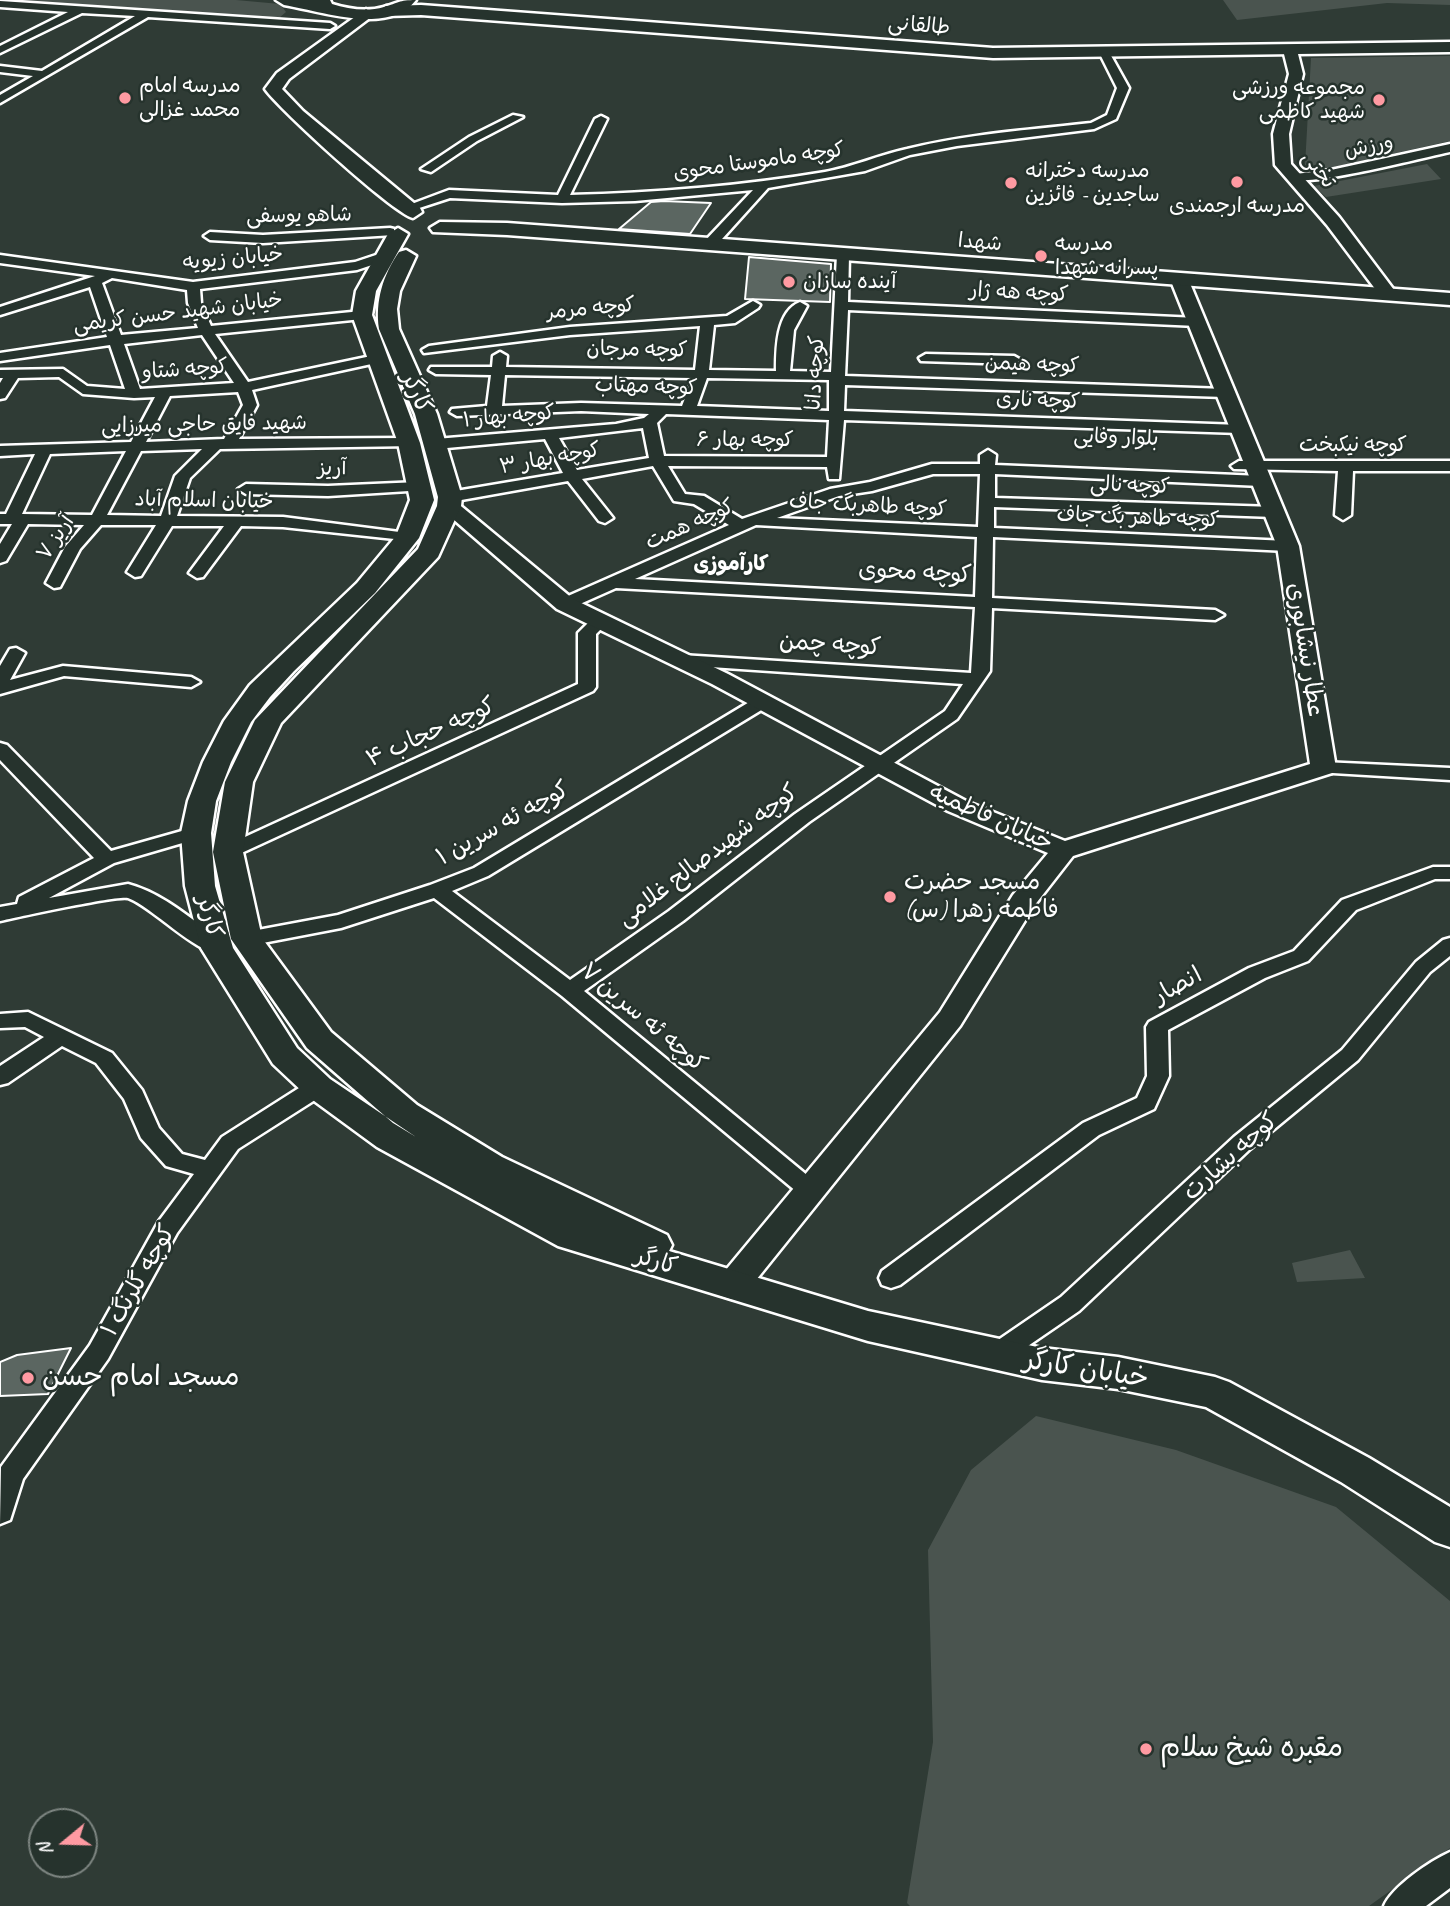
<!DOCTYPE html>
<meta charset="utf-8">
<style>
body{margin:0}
#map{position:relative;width:1450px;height:1906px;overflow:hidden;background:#2f3b35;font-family:Caveat,sans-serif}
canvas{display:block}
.north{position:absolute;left:28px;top:1808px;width:70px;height:70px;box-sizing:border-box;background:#26332d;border:2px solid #7d8581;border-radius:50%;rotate:251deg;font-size:19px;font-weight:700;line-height:28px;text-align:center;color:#fff}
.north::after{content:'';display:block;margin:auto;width:24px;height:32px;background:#ff9aa2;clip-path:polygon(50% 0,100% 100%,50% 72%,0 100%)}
</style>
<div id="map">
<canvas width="1450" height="1906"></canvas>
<div class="north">N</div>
</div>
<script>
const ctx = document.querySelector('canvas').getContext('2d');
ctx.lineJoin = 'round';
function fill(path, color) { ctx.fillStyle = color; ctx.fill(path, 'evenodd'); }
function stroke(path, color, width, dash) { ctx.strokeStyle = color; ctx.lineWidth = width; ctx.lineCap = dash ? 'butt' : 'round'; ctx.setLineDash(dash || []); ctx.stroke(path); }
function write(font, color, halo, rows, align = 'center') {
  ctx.font = font + ' Caveat,"Playpen Sans Arabic",sans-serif'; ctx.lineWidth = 5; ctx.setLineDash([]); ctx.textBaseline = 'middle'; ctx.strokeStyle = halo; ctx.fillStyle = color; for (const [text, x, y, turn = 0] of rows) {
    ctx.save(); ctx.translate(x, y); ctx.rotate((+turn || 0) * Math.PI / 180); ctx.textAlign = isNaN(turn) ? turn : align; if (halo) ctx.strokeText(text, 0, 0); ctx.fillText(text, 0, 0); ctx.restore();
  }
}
fill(new Path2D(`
 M0,0H236L280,4L286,12L279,18Z
 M1223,0H1450V5L1387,3L1237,20Z
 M1450,56V141L1321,170L1305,166L1311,58Z
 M1427,164L1441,179L1326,197L1314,186Z
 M1350,1250L1365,1278L1297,1282L1292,1263Z
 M1036,1416L1176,1450L1336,1507L1450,1601V1848L1369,1906H910L907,1903L933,1742L928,1550L971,1470Z`), '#4a544f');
const building = new Path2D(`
 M664,201L711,203L690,234L619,229L651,202Z
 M749,257L831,264L830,302L745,299Z
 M71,1348L48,1394L0,1396V1362L17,1355Z`);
fill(building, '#5b6661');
stroke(building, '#fff', 2);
const minor = new Path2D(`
 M0,1L330,23L335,26L330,29L148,17L0,103V95L33,76L0,72V66L42,71L135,16L82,13L0,53V46L68,12L0,7Z
 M1104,49L1109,52L1129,88L1116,119L1094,129L957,146L910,155L865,171L768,188L713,249H703V243L753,190L635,201L562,203L450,198L407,212L401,208L449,190L558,195L595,119L601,116L607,119L570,195C655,193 741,186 825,172C853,167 879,155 907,149C967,134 1030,130 1091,123L1107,115L1117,88L1099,52Z
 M513,115L523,117L477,141L431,172L421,169L469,137Z
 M1450,144V152C1425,157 1303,189 1289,178L1295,174L1331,170Z
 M390,228L394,229V235L263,243L210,240L204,236L210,232L263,235Z
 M843,251L849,255L848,302L1197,318L1204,322L1197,326L848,310L845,376L1225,389L1232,393L1225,397L845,385L844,411L1240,425L1247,429L1240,433L844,420L839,479H829L827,467L668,466L685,494L704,496L742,519L830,489L870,482L932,464H980V455L988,450L996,455L995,465L1261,476L1269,481L1261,486L995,474V498L1274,507L1282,512L1274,517L994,507V528L1288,541L1296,546L1288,551L993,537L992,598L1215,610L1224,615L1215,620L992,608L990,671L957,719L809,822L683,921L584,991L819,1185L823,1191L819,1197L811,1200L803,1197L562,996L434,898L341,928L247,946L240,944L237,939L240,934L247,932L338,915L430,885L474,868L756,698H768L771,702L768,706L488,876L452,891L570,980L669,911L795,814L945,711L963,684L681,665L672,660L681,655L971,673L975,607L616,588L571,608H559L557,604L559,600L729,525L694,504L674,501L653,466L582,479L613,518L605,523L599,521L568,481L450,502L444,500L442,497L450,492L563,473L545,439L436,449L428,444L436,439L616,424L644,418L649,414L581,411L457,416L450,412L452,409L487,406L491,375L436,374L429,370L431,367H492L493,356L500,352L507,356L506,367L695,370L700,326L570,335L424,353L422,350L429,346L570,327L727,316L753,301L760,305L758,308L735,323L714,325L709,370L776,371C776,350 776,311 800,302L807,306L794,330L790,371L831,372L837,255ZM505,375L693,378L682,406L581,403L502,406ZM707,378L829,380V411L697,406ZM666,414L829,420L827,457L664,456L657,423ZM643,428L649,458L577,470L559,438ZM933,474H980L978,527L777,518L839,496L872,491ZM756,525L977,537L975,597L635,579Z
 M385,252L391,256L390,259L357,270L200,289L201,303L211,326L362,311L369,315L362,319L215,334L248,382L376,355L383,359L376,363L252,390L257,405L239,439L409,438L414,440L417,443L414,446L220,449L190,478L177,516L283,517L407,533L413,535L415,538L413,541L283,527L241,526L203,577L197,578L189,573L224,526H172L141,576L135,577L127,572L156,525H101L80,549L60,587L54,588L46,583L65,547L84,525L28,524L6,561L0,563V544L12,524H0V514H6L35,454L0,456V446L131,442L155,397L134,398L83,394L59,377L18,378L5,398L0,399V383L3,378H0V370L63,369L87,386L125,389L110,345L0,361V353L107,337L90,287L0,315V307L95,276L0,263V255L193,282L355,262ZM112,278L187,290L188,303L198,328L121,335L102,283ZM202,335L234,383L140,389L124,344ZM238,392L243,405L224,439L146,442L170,396ZM202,449L175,476L161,516L107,515L141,451ZM126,451L92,515L22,514L50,454Z
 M926,354L1014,356L1021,360L1014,364L921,361L919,358Z
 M1239,461H1450V471H1353L1351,515L1343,520L1335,515L1338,471L1234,469L1231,466Z
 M419,482L425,484L427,487L425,490L328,496L246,494L238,489L246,484L328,486Z
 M600,616L609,621L596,634V687L593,691L235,856H221L218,852L221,848L578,684V633L594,617Z
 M16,648L25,653L10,680L63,666L191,677L200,682L191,687L64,676L0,694V666L10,649Z
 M0,743L7,745L111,851L196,827L203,829L206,833L203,837L114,863L49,898L128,884C163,893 195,922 224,943L227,948L224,953C201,959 153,907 128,898C118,895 18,917 0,921V907L17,904L19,897L94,858L0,760Z
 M1323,762L1450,768V780L1316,772L1314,768Z
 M1433,867H1450V879H1435L1356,910L1308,961L1265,978L1168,1030L1169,1076L1154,1109L1099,1135L900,1285L891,1288L882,1285L879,1278L882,1271L1083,1123L1137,1098L1147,1076L1146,1027L1149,1022L1249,968L1294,951L1342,900Z
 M1450,938V956L1430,972L1358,1060L1250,1149L1079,1311L1006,1361L997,1364L988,1361L984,1354L988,1347L1061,1297L1234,1137L1342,1050L1416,962L1443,940Z
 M28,1012L112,1053L142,1090L159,1128L182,1154L205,1160L222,1137L310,1081L318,1079L326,1081L329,1087L326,1093L238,1149L177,1233L108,1359L23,1479L10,1520L0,1524L1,1467L90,1345L159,1221L194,1174L166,1166L141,1138L124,1099L96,1063L62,1046L8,1083L0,1085V1066L44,1037L25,1027L0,1028V1014Z
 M1450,1852V1888L1426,1906H1384C1392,1887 1430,1861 1450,1852Z`);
const tertiary = new Path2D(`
 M1290,46L1297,50L1303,74L1289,134L1291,164L1339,217L1397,294L1394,298H1382L1327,225L1275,165L1273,134L1289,74L1283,50Z
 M1180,276L1189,281L1299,546L1336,768L1332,773L1073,856L1034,906L960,1026L744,1295L732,1299L720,1295L715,1286L720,1277L940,1012L1013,895L1048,853L948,811L712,684L557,609L438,506L442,502H456L573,599L728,674L966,801L1065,841L1310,764L1277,546L1171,281Z`);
const secondary = new Path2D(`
 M421,5L993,48L1450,42V52L993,58L421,15L386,16L378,11L386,6Z
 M366,9L374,14L371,17L289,79L282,89L303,111L420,208L422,212L413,218C393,213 279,109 265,89L277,73Z
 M440,222L507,223L1450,293V305L507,235L433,232L430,228Z
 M398,228L408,234L376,291L372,315L420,443L434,500L419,538L375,593L294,671L270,697L251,722L231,762L216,801L211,833L215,886L233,948L297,1048L330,1079L416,1137L393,1123L307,1048L231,939L213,852L225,782L255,720L418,549L437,506L438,497L415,414L379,329C375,301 383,275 399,252L406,250L416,256L400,291L397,309L399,329L437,414L462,497L461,506L438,557L281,723L253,782L243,852L262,938L331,1032L417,1105L502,1157L667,1235L672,1245L669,1251L868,1311L1042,1348L1118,1357L1215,1377L1229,1382L1369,1458L1450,1507V1547L1435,1542L1341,1482L1206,1407L1118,1389L1042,1380L868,1341L558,1246L377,1147L306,1095L273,1064L201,948L185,886L181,833L188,801L203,762L224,721L250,685L357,583L396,536L410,500L398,443L352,315L356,291L388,234Z`);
const primary = new Path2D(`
 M276,0H330L332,4C348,9 367,12 384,7C399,3 398,0 416,0C388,36 321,11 284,5Z`);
stroke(minor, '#fff', 5);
stroke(tertiary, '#fff', 5);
stroke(secondary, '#fff', 5);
stroke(primary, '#fff', 5);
fill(minor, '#26332d');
fill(tertiary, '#26332d');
fill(secondary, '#26332d');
fill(primary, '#26332d');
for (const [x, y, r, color] of [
 [125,98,7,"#ff9aa2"],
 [1379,100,7,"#ff9aa2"],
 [1237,182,7,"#ff9aa2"],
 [1011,183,7,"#ff9aa2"],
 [1041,256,7,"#ff9aa2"],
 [789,282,7,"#ff9aa2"],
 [890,897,7,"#ff9aa2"],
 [28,1378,7,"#ff9aa2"],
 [1146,1749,7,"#ff9aa2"]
]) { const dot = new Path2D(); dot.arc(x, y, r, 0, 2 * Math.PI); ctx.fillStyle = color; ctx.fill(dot); stroke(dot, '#26332d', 2.5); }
write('21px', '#fff', '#26332d', [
 ["طالقانی",919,26,5],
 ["ورزش",1369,147,-11],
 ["کوچه ماموستا محوی",759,162,-8],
 ["تختی",1318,170,52],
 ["شاهو یوسفی",299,216,-1],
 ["شهدا",980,243,5],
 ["خیابان زیویه",233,259,-5],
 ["کوچه هه ژار",1019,293,3],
 ["کوچه مرمر",591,309,-5],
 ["خیابان شهید حسن کریمی",178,313,-7],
 ["کوچه مرجان",637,350,1],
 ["کوچه هیمن",1032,365,2],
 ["کوچه شتاو",185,370,-4],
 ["کوچه دانا",816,373,-87],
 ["کوچه مهتاب",646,387,2],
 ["کوچه ناری",1038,401,2],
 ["کوچه بهار ۱",509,417,-5],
 ["شهید فایق حاجی میرزایی",204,425,-1],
 ["بلوار وفایی",1116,438,2],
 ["کوچه بهار ۶",745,440],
 ["کوچه نیکبخت",1353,445],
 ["کوچه بهار ۳",550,459,-10],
 ["آریز",332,469,-1],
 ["کوچه نالی",1130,486,2],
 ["خیابان اسلام آباد",204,501,1],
 ["کوچه طاهربگ جاف",868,506,3],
 ["کوچه طاهر بگ جاف",1138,518,2],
 ["کوچه همت",690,525,-24],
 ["آریز ۷",56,538,-56]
]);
write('21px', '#fff', '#26332d', [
 ["مدرسه امام",139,86],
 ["محمد غزالی",139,110],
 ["مجموعه ورزشی",1365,88,"right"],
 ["شهید کاظمی",1365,112,"right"],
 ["مدرسه دخترانه",1025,171],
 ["ساجدین - فائزین",1025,195],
 ["مدرسه ارجمندی",1237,206,"center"],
 ["مدرسه",1055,244],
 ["پسرانه شهدا",1055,268],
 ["آینده سازان",803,282]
], 'left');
write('bold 21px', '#fff', '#26332d', [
 ["کارآموزی",731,564]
]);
write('24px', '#fff', '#26332d', [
 ["کارگر",416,393,66],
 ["کوچه محوی",915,573,3],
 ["کوچه چمن",830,645,4],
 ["عطار نیشابوری",1305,650,81],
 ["کوچه حجاب ۴",431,733,-24],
 ["خیابان فاطمیه",991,818,24],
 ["کوچه ئه سرین ۱",503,824,-29],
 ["کوچه شهیدصالح غلامی",708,856,-37],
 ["کارگر",209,917,75],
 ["انصار",1178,986,-29],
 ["کوچه ئه سرین ۷",643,1018,40],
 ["کوچه بشارت",1231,1157,-42],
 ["کارگر",656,1262,17],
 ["کوچه گلرنگ ۱",139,1281,-60]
]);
write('24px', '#fff', '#26332d', [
 ["مسجد حضرت",904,883],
 ["فاطمه زهرا (س)",904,911]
], 'left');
write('28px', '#fff', '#26332d', [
 ["خیابان کارگر",1086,1370,9]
]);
write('28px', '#fff', '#26332d', [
 ["مسجد امام حسن",42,1378],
 ["مقبره شیخ سلام",1160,1749]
], 'left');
</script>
